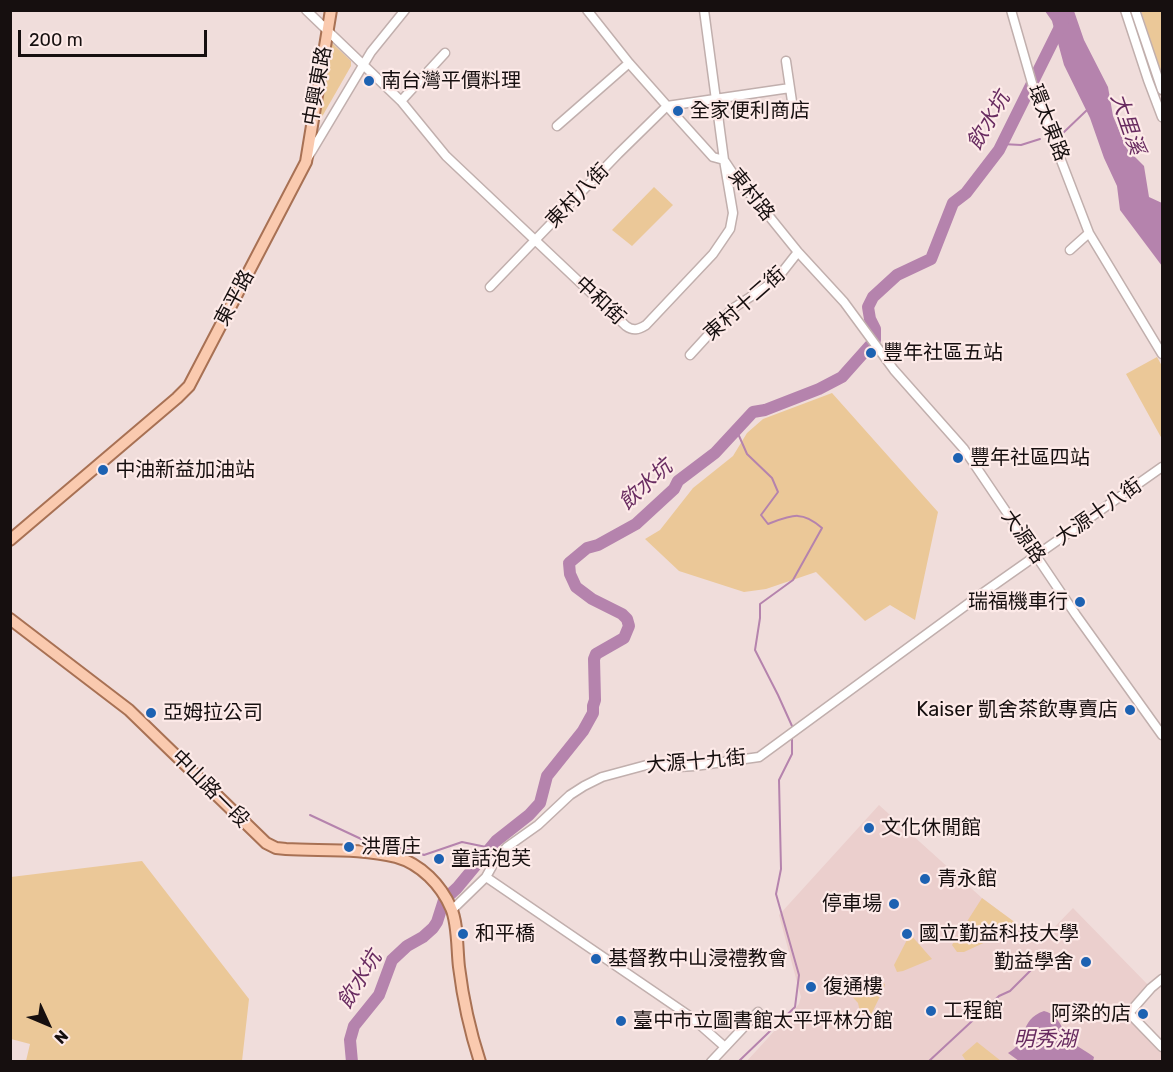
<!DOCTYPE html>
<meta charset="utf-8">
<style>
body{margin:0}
#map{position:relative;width:1173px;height:1072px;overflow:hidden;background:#f0dddb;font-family:Rubik,sans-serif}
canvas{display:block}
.frame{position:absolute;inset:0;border:12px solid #160f0f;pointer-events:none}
.north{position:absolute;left:18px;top:994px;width:60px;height:60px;-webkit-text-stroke:4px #fdeae8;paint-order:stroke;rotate:134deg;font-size:16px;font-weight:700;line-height:24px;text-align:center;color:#160f0f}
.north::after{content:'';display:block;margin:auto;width:21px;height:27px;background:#160f0f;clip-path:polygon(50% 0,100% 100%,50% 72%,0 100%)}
.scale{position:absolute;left:18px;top:30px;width:189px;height:27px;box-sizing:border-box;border:3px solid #160f0f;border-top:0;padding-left:8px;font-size:18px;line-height:21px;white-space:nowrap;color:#160f0f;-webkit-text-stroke:4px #fdeae8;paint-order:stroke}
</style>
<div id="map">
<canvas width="1173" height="1072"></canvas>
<div class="frame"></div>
<div class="north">N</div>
<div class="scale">200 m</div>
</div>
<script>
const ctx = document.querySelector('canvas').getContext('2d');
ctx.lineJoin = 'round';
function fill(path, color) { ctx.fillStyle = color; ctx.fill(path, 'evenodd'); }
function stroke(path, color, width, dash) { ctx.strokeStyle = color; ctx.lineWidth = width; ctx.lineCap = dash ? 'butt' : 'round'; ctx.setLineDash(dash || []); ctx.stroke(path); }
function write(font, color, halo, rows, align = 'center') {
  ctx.font = font + ' Rubik,"Noto Sans TC",sans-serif'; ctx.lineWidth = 4.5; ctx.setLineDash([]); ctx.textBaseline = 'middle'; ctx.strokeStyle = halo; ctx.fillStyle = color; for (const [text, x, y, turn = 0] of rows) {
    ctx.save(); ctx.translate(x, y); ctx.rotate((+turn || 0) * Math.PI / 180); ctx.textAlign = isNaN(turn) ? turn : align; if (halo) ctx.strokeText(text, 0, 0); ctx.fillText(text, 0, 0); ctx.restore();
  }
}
fill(new Path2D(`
 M879,805L982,898L1040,942L1073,908L1151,988L1126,1013L1162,1050V1062H746L799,1004L801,997L779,915Z`), '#ebcfcd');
fill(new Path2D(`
 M1141,11H1162V76Z
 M332,43L351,61V66L319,122L317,121Z
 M654,187L673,205L632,246L612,230Z
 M1157,357L1162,366V439L1126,374Z
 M832,393L938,512L915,620L890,605L865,621L816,572L766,589L744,592L679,571L645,539L660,530L693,488L733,456L747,433L763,419Z
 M142,861L249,999L242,1061H26L30,1044L11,1039V877Z
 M982,898L1020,926L964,952H957L952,945Z
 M910,934L932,959L903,971L897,972L894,965Z
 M878,981L885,984L884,988L869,1019L860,1012L858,1003L848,992Z
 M977,1042L1001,1061H966L962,1055Z`), '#ebc898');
fill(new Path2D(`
 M1045,11H1074L1084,40L1108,87L1113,116L1127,149L1144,166L1149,197L1162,203V266L1120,210L1117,186L1104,158L1090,118L1064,65L1052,21Z
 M1044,1011C1062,1016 1061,1032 1073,1043C1079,1048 1088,1052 1094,1057L1093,1061H1019L1008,1053C1029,1042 1018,1020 1044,1011Z`), '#b583ad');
stroke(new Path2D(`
 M1063,133L1087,110
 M1002,144L1021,145L1040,139
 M736,429L747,454L772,478L778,492L761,515L768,524C792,515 802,510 822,528L793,580L760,604V618L755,650L778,695L792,726
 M310,815L374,845L410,849L424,855L462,842L491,848
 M738,1062L795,1007L799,975L776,894L781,869L779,780L792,754V739
 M928,1062L999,996L1010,991L1038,963`), '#b583ad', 2);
stroke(new Path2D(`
 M352,1062L350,1040L354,1026L379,995L392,960L407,946L423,937L433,928L437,922L444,900L457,888L496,841L529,815L540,803L547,776L583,731L593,713V706L595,700L594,659L596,654L624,638L629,626L627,619L622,614L592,599L576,587L570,574L569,563L587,548L598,545L636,524L674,489L678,481L715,453L753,412L765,410L819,389L842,377L875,340V329L870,319L868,307L873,297L897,275L931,259L953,203L966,193L999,150L1063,21`), '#b583ad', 12);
const minor = new Path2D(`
 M306,10L401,101L446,156L626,326C633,331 638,330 646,325L713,254L730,229L733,213L724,160L704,10
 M587,10L629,63L676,116L713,157L724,160L740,184L756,200L798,252L844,302L894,370L964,449L1076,615L1162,735
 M1011,10L1034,90L1089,233
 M1125,10L1148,80L1162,117
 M1135,10L1162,90
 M786,61L794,115
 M401,101L445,53
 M557,126L629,63
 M307,159L371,52L405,10
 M1070,250L1089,233L1162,354
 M490,287L618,154L667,106L790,88
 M690,355L732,309L776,280L798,252
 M486,877L691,1017L725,1047
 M452,910L486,877L496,859L507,847L538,825L570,795L584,786L602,777L654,763L678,767L695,766L759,757L980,595L1162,467
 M1162,979L1151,988L1129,1013L1162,1047
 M711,1062L758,1012`);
const major = new Path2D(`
 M10,540L177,398L189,386L306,162L331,10
 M10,619L129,710L266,843L276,848L286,849C321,851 361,848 396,857C421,864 441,885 451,908C458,923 457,951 459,967C463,1000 470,1031 480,1062`);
stroke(minor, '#c1afad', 11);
stroke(major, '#a87154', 14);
stroke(minor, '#fff', 8);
stroke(major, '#facaaf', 10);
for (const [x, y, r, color] of [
 [369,81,6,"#1d62b2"],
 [678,111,6,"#1d62b2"],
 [871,353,6,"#1d62b2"],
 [958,458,6,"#1d62b2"],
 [103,470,6,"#1d62b2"],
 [1080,602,6,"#1d62b2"],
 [1130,710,6,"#1d62b2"],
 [151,713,6,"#1d62b2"],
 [869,828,6,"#1d62b2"],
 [349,847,6,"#1d62b2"],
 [439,859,6,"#1d62b2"],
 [925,879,6,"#1d62b2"],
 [894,904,6,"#1d62b2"],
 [463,934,6,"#1d62b2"],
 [907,934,6,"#1d62b2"],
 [596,959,6,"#1d62b2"],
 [1086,962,6,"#1d62b2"],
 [811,987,6,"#1d62b2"],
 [931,1011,6,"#1d62b2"],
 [1143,1014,6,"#1d62b2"],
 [621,1021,6,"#1d62b2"]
]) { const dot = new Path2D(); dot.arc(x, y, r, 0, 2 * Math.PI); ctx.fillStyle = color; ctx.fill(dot); stroke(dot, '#fdeae8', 2); }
write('20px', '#160f0f', '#fdeae8', [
 ["南台灣平價料理",381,81],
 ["全家便利商店",690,111],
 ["豐年社區五站",883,353],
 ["豐年社區四站",970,458],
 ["中油新益加油站",115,470],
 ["瑞福機車行",1068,602,"right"],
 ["Kaiser 凱舍茶飲專賣店",1118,710,"right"],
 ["亞姆拉公司",163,713],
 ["文化休閒館",881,828],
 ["洪厝庄",361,847],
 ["童話泡芙",451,859],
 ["青永館",937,879],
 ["停車場",882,904,"right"],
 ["和平橋",475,934],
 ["國立勤益科技大學",919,934],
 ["基督教中山浸禮教會",608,959],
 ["勤益學舍",1074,962,"right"],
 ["復通樓",823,987],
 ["工程館",943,1011],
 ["阿梁的店",1131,1014,"right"],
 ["臺中市立圖書館太平坪林分館",633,1021]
], 'left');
write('20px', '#160f0f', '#fdeae8', [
 ["中興東路",318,86,-80],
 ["環太東路",1048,123,69],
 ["東村路",751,195,51],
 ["東村八街",578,196,-46],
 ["東平路",235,298,-62],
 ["中和街",600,301,43],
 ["東村十二街",745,304,-41],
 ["大源十八街",1099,512,-35],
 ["大源路",1023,537,55],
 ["大源十九街",696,762,-5],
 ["中山路一段",210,789,45]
]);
write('italic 21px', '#682b60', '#fdeae8', [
 ["飲水坑",989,121,-60],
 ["大里溪",1127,124,71],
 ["飲水坑",646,485,-42],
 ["飲水坑",360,980,-58],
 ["明秀湖",1045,1040]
]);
</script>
